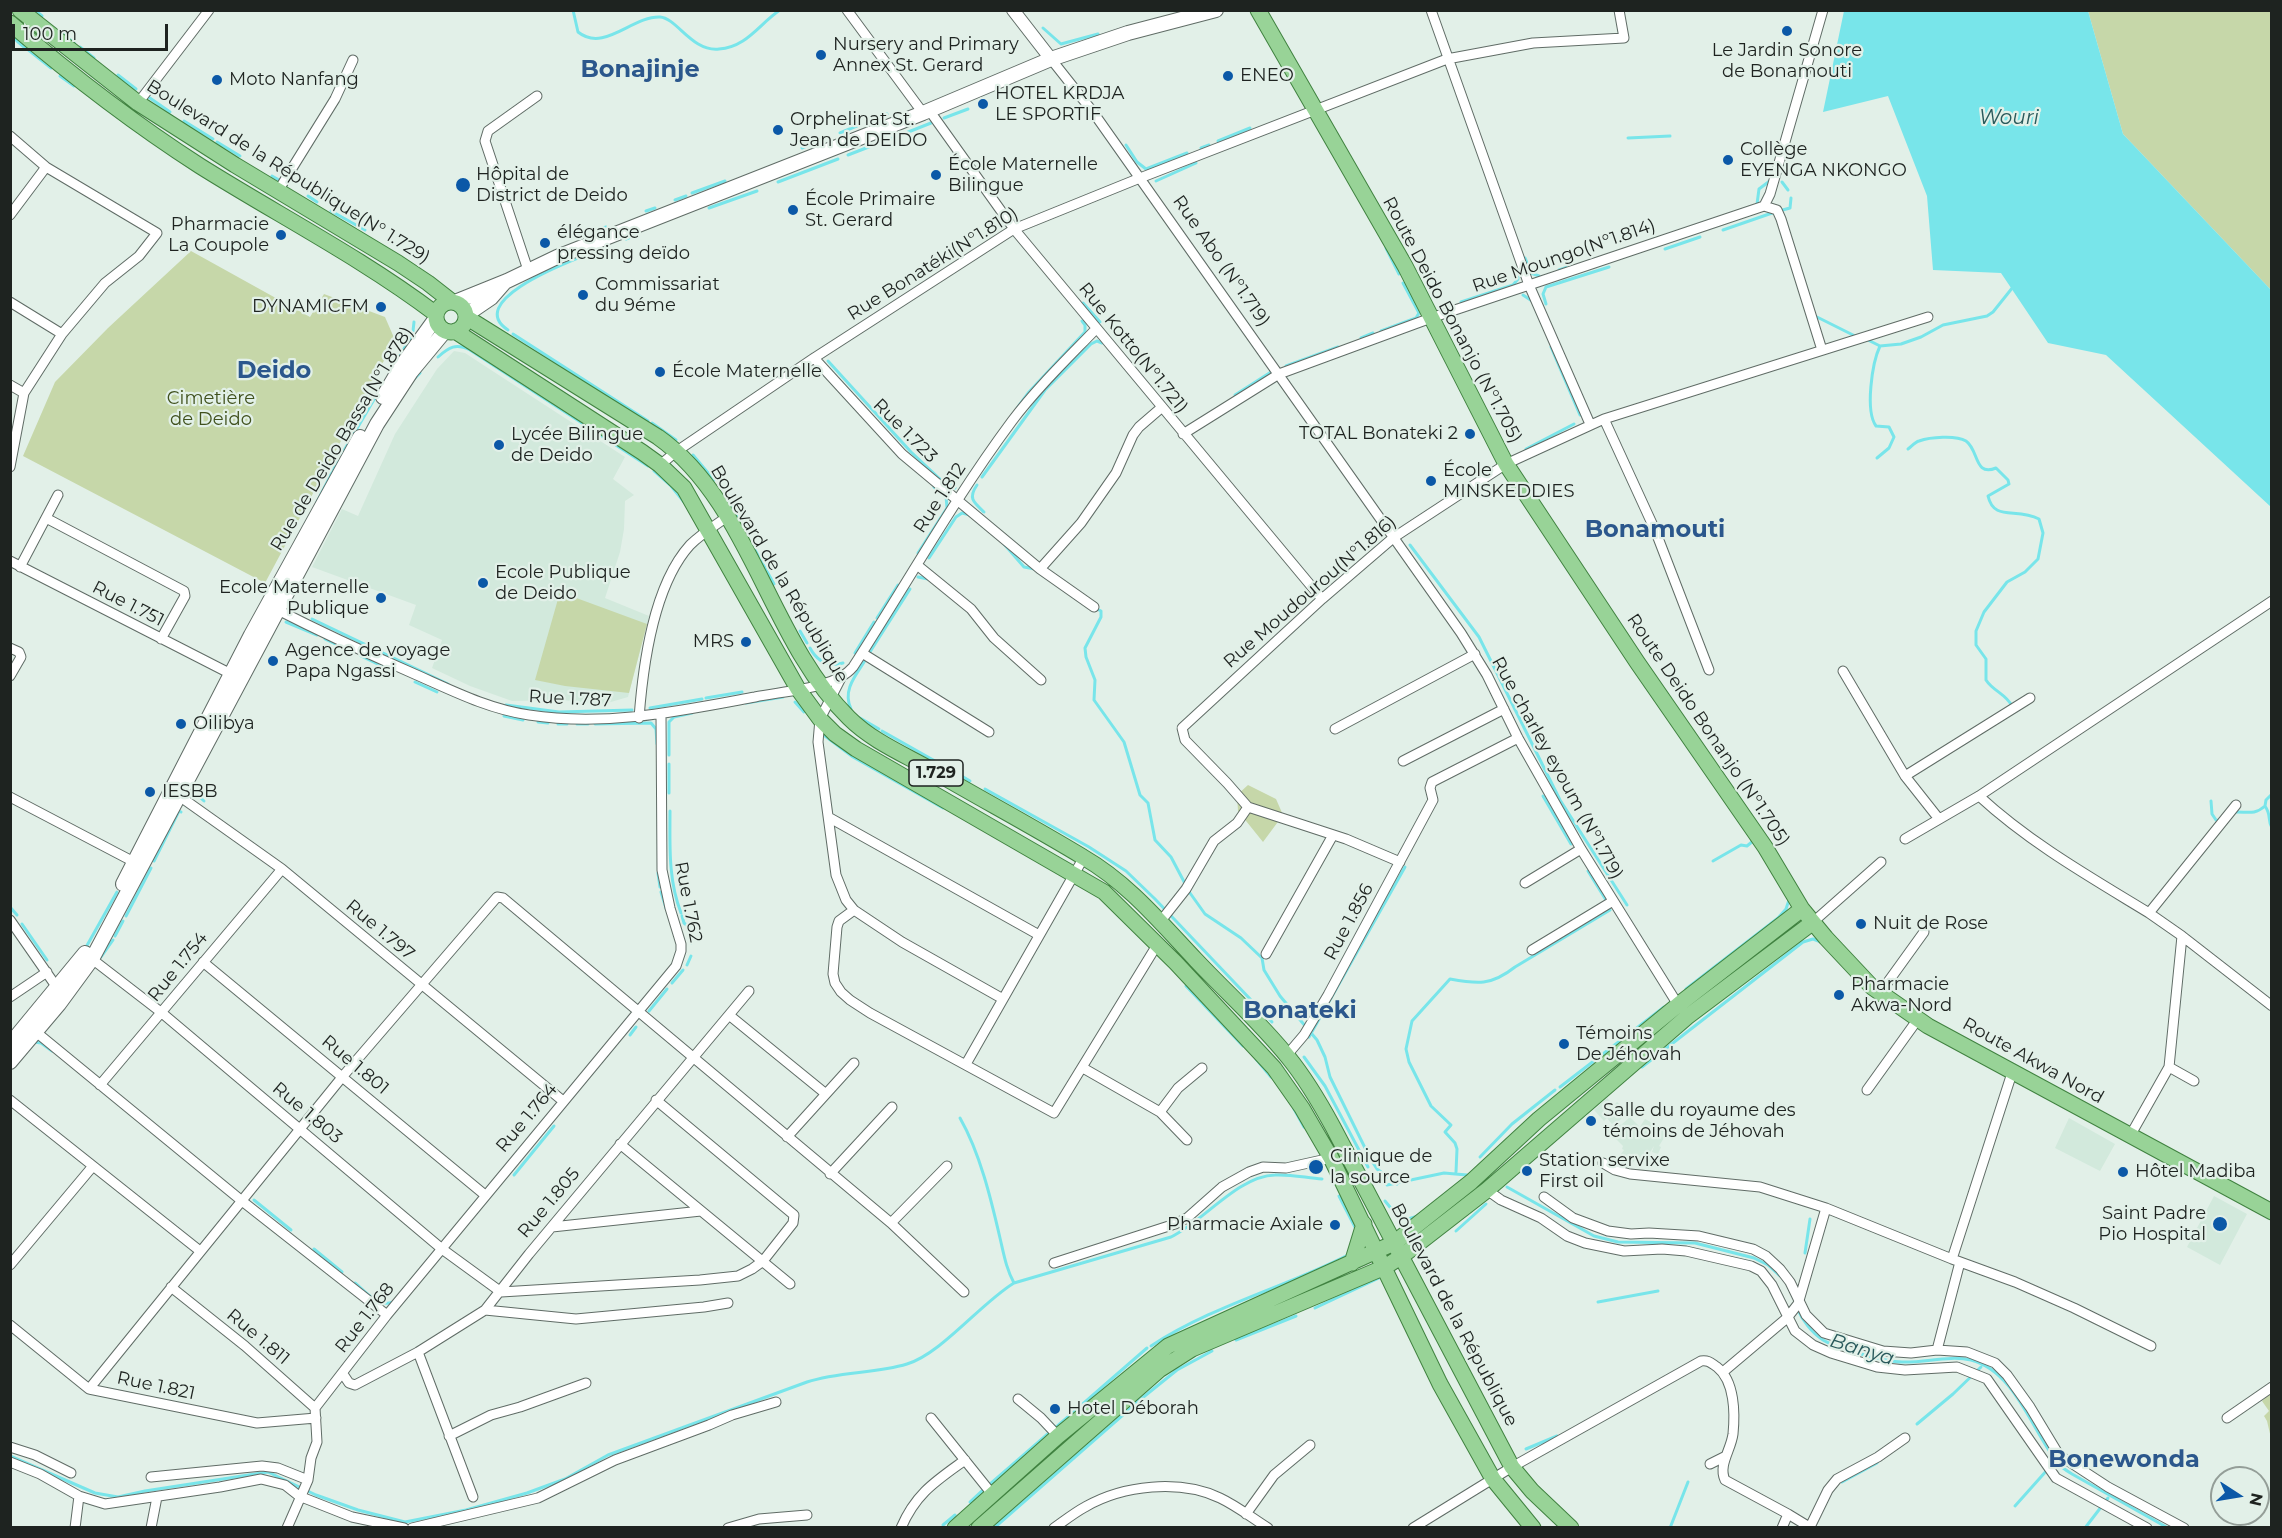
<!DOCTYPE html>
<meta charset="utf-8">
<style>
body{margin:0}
#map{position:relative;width:2282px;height:1538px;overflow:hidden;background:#e2f0e8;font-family:Montserrat,sans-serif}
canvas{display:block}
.frame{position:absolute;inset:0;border:12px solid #1e2320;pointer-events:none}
.north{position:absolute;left:2210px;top:1466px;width:60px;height:60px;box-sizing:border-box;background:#e2f0e8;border:2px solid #949e98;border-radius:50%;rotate:102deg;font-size:16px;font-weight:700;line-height:24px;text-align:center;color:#1e2320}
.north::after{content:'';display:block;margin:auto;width:21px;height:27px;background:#0b58a7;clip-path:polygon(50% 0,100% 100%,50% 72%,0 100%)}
.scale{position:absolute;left:12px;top:24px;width:156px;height:27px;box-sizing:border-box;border:3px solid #1e2320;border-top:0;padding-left:8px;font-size:18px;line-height:21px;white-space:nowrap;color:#1e2320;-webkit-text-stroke:4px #e2f0e8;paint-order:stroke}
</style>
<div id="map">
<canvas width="2282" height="1538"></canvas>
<div class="frame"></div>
<div class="north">N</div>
<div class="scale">100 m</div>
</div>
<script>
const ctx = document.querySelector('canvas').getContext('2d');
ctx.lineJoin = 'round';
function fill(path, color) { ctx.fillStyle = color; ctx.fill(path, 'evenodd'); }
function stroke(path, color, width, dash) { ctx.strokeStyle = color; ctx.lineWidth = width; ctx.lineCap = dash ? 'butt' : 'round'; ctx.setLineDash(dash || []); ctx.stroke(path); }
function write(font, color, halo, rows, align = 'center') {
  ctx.font = font + ' Montserrat,sans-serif'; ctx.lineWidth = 4.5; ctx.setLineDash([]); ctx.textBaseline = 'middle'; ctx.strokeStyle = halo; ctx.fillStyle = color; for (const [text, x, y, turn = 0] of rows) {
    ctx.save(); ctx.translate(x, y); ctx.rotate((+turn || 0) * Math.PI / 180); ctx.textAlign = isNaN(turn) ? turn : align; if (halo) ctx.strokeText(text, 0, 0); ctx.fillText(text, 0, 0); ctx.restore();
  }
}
fill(new Path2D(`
 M454,351L465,353L491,370L625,457L613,479L634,495L625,501L624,529L620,552L605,598L649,616L628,697L604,704L562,700L512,701L470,686L432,668L442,640L409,625L416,605L312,567L342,509L358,516L395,434L437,369Z
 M1607,1098L1614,1105L1617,1102L1629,1111L1618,1122L1621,1125L1630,1117L1639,1126L1635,1131L1636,1133L1645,1119L1658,1126L1657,1128L1667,1133L1659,1146L1661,1147L1658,1154L1652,1152L1654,1146L1644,1162L1638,1156L1628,1169L1619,1166L1621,1161L1617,1159L1624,1150L1622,1149L1623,1146L1607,1130L1616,1121L1612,1124L1607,1118L1604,1121L1594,1110Z
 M2069,1118L2115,1144L2100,1171L2055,1148Z
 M2214,1196L2247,1214L2220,1265L2187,1247Z`), '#d2e9dc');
fill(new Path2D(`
 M2088,11H2271V290L2123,134Z
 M191,251L310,317L324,294L385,317L395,340L265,583L23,456L55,382L108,328Z
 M560,592L647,624L629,693L565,686L535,680Z
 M1248,785L1276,799L1283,815L1263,842L1238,811L1237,795Z
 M2271,1392V1438L2267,1421L2264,1416L2269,1411L2262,1401Z`), '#c6d7a9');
fill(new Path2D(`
 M1844,11H2088L2123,134L2271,290V507L2106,355L2048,343L2001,273L1933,270L1927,196L1888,96L1823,112Z`), '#78e5ea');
stroke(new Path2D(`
 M35,10L42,16
 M573,10L578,32C604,53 632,16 660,17C677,18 692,52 719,49C747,47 759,24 780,10
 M1043,28L1061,44L1098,34
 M60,32L74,43
 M10,35L16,40
 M17,41L24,47
 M80,47L94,58
 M26,48L51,68
 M118,75L136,89
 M60,76L74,86
 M147,96L170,112
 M944,118L968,109
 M184,121L213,139
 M867,122L887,114
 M840,133L859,125
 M1628,138L1670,136
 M888,140L931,123
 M1218,141L1250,128
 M217,142L240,156
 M1126,145L1137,162L1146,169L1187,153
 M802,148L814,143
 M1201,148L1209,145
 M848,155L879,143
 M272,176L279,180
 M1156,181L1196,163
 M778,182L838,159
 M1782,182L1788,190
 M692,193L725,181
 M308,196L317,202
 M675,200L686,196
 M1757,204L1759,189L1771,180
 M709,208L757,191
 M331,211L365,230
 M646,211L655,208
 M1779,211L1790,208L1791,198
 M1723,230L1775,212
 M596,231L606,227
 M626,239L636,235
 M1386,248L1399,274
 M1665,249L1700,237
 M589,253L597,250
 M1525,258L1531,272
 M1559,270L1571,266
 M1531,273L1539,276
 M1523,295L1532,301
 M1461,302L1513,285L1518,279V272
 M1083,303L1100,322
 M1546,304L1543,294L1546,287L1609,267
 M1815,316L1857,337
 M508,330C465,302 563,264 583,256
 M413,331L414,322
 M1381,331L1416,318L1419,313L1403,283
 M513,334L648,421
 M1361,338L1373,333
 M1866,339L1880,346L1901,344L1921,337L1943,325L1987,316L1993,312L2013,287
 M1551,347L1580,415
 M438,357C449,347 456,343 470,350L648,466
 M398,359L412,335
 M828,361L911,452L942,481
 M1286,366L1338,347
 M413,380L420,373
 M1235,395L1271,372
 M1018,407L1029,392L1085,332V325L1082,321
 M652,423L676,440
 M1526,449L1574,424
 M1908,449C1912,446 1915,442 1919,441C1930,437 1956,435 1966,441C1979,450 1974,477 1996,468L2008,480L2009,484L1988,496C1994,522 2016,507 2039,519L2043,533L2038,559L2025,572L2007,582L1984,612L1976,631V645L1986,659V680C1993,691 2006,694 2012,706
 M342,454L379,391
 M693,455L714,480
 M1877,458L1889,448L1894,437L1889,427L1876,426C1865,411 1872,363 1880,346
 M654,471L671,486L684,502
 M982,477L1045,390L1091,344L1097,341L1102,343
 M945,480L955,488
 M977,485C968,498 973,502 984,512
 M317,502L338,461
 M730,505L738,519
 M751,543L774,584
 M1004,544L1024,567L1035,569
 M1410,545L1479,637L1560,800L1627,905
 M918,553L947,508L946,496L934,487
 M929,558L956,517L962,513L970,515
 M918,577L928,579
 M1095,608L1101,611V617L1085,648L1086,657L1095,680L1094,700L1124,742L1140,795L1148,803L1155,840L1171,857L1190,893L1205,914L1241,938L1262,958L1264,970L1280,996L1317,1040L1325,1057L1330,1077L1370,1158L1377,1169L1397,1184
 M877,618L898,585
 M312,619L448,684
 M286,622L317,635
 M800,631L807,643
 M325,639L352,652
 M810,648C817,661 828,667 843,663
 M855,653L874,622
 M868,655L910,589
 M361,656L392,671
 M415,682L437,692
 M706,698L742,692
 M795,702L804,712
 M746,703L783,697
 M506,705L559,712L632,710
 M650,708L702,699
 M851,709C842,690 856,675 866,659
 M504,716L523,720
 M860,718L879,729
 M538,722L548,723
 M558,724H567
 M577,724H588
 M595,724L651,723L656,729L657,744
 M882,731L935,761
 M821,733L853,757L943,808
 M669,755V722L674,717L692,713
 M669,764V793
 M943,765L970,781
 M192,785V790L204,801
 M985,789L1089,847L1126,871L1155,899L1272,1022
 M1543,796L1571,844
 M2211,801L2212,814L2216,820L2220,821
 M2265,806C2272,816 2267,820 2272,828
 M670,811C670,846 668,879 681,913
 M2233,812C2246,811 2254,816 2265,806L2266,800L2272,794
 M154,861L179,811L181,812
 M1713,861L1741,845L1747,846L1753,841L1752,839
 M1588,871L1606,900
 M658,873L660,887
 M661,892L666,908
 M10,907L17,915
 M126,916L151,868
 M682,916L684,923L689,927L691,943
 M22,924L47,960
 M115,936L123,921
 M85,949L117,892
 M101,957L113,940
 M687,965L691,956
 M672,983L683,970
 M1186,986L1243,1046
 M1686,989L1778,918L1786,909L1789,900
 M649,1011L667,989
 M630,1035L636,1027
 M1309,1037L1405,867
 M34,1042L41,1043L52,1051
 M1304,1057L1325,1086L1368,1167
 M1256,1059L1271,1077
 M1642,1067L1803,942L1813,939L1821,942
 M1560,1087L1664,1007
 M1294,1109L1304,1127
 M960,1118C980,1153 991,1199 1000,1238C1004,1255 1006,1268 1014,1283
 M1480,1157L1512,1124L1555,1090
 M1456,1172L1457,1149L1455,1143L1445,1132L1451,1125L1431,1106L1409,1062L1406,1049L1412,1021L1450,979C1477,984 1491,986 1515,967L1610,910
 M514,1175L554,1126
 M1387,1185L1444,1173L1467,1175
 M1507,1187L1594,1236L1618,1242L1695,1243L1754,1258L1768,1265L1780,1276
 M1339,1196L1357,1231
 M254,1200L291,1230
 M1385,1201L1399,1218L1408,1219L1418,1216
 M1456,1231L1486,1204
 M314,1249L342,1272
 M1805,1253L1810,1219
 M355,1283C366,1292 378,1308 393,1302
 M1598,1302L1658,1291
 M1315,1308L1379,1278
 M1797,1308C1802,1320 1812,1333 1823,1340C1836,1348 1886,1362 1902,1362C1925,1363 1949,1355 1971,1360C2015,1371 2032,1431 2058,1463C2061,1467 2067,1471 2072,1474L2168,1528
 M1236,1340L1296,1316
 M1151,1346C1212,1306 1283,1288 1348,1255
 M1136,1403L1177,1370L1212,1351
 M1917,1424L1953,1394L1981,1367
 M1054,1429L1147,1348
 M1526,1449L1557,1436
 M10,1456L95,1493L118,1497L145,1491L268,1472L316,1495L358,1510L405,1522L466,1510L527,1493L565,1479L608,1455L807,1382C840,1371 875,1374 907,1364C941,1354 981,1303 1014,1283L1171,1237C1204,1221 1238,1176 1275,1175C1290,1174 1307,1178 1322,1179
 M1842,1482L1877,1463
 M989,1485L1050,1432
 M970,1502L985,1488
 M2015,1506L2048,1469
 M943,1525L955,1515
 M994,1528L1132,1407
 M1670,1528L1688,1482
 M2085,1528L2108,1498`), '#78e5ea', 3);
const minor = new Path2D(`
 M847,10L923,113
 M1431,10L1529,285L1590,424
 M1051,59L1093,112L1461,633L1487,675L1518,738L1581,849L1680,1008
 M138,103L209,10
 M929,110L1014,229L1322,599
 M10,136L46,167L157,233L139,256L105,283L62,334L24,393L10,467
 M278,191L335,99L353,60
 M1764,206L1770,194L1823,10
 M1764,206L1777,210L1781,219L1822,350
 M10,215L46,167
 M528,270L485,141L488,131L537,96
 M10,302L62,334
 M814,358L902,454L1040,569L1094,607
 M10,385L24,393
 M1604,419L1655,530L1709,670
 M1183,434L1279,374L1431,318L1764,206
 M660,465L677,451L814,358L1014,229L1140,178L1447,59L1533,43L1624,38L1619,10
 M46,518L184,591L185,596L161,639
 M10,561L231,674
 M917,565L971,609L994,638L1041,680
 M20,567L58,495
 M1040,569L1081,523L1116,473L1133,435L1139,427L1161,408
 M274,608C319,631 364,652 410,672C449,689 487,709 529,715C606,727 680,711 755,697C783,691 835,689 853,667C906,585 954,499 1012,421C1037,388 1067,359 1095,330
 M10,648L19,652L21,657L10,676
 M862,653L989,732
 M1843,671L1905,776L1939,819
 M841,678L820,719L818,742L836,875L846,900L854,910L902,942L1003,999
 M639,718C643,665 653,586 690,545C701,534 714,526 727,517
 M1335,729L1475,654
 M1403,761L1504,709
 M1905,776L2030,698
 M175,793L282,869L563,1101
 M1979,796C2030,843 2090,877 2149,913
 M10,797L134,862
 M1248,807L1227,783L1185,740L1182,728L1322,599L1393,538L1506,464L1604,419L1928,317
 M1248,807L1346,839L1400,862
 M830,818L1039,935
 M1905,839L1979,796L2272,601
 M1525,883L1581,849
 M854,910L839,921L837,927L833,974L835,983L841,992L850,1000L870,1013L1054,1113L1157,945
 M10,920L58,989
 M1160,922L1186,889L1214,841L1237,823L1248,807
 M1812,923L1881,862
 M2182,936L2272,1006
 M1532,950L1613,901
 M1266,954L1333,835
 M92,959L162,1013L442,1249L501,1292L700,1280L738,1276L752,1269L763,1261L793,1223L794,1215L656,1100
 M203,962L485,1195
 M1880,993L1924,932
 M10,997L47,972
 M729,1015L826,1094
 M36,1032L242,1201L387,1315
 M1287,1055L1304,1035L1328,995L1433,800L1430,788L1432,782L1518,738
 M966,1064L1084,857
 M2169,1067L2194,1081
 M1083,1068L1160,1112L1187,1140
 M100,1085L282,869
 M1867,1090L1918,1019
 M10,1100L200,1251
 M1160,1112L1178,1088L1202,1068
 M2130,1136L2169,1067L2182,936L2149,913L2236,805
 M787,1137L854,1063
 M620,1144L790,1284
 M1603,1163L1615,1170L1630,1174L1760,1187L1826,1208
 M830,1174L892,1107
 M1487,1190L1501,1200L1541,1218L1567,1236L1585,1243L1624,1251L1662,1249L1686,1251L1751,1266L1761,1271L1772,1285L1795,1331L1813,1345L1831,1353L1877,1367L1905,1370L1957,1367L1987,1379L2056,1478L2147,1528
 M1544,1197L1573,1218L1608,1231L1631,1234L1649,1233L1699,1236L1753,1249L1766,1256L1780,1269L1790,1282L1806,1315L1824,1333L1883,1351L1911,1353L1937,1350L1967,1352L1995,1363L2007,1375L2030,1407L2059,1455L2108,1487L2184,1528
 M891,1223L947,1166
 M552,1227L701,1211
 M1952,1259L2012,1073
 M1054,1263L1175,1224L1187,1218L1222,1187L1249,1172L1263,1167L1286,1168L1331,1158
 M10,1265L93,1166
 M171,1287L245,1346L315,1408L317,1442L311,1458L308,1480L287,1528
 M485,1310L576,1319L704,1307L728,1303
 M10,1325L89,1389L257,1423L316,1418
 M1937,1350L1960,1262
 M418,1352L473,1497
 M1723,1372L1787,1318L1798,1304L1826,1208L1952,1259L2015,1282L2074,1308L2151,1346
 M343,1374L349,1383L355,1385L418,1352L485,1310L529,1254L749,991
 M89,1389L343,1076L497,897L503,898L891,1223L964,1292
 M1018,1399L1041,1418L1058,1436
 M315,1408L387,1315L676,966L681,951V944L670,908L662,870L661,715
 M931,1418L992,1494
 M2227,1418L2272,1387
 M449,1436L491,1415L520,1407L586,1383
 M10,1447L35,1455L71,1473
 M10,1462L40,1474L79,1496L105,1504L220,1487L261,1479L285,1485L299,1496L352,1517L404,1528
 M1710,1464L1726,1456
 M151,1477L262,1466L278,1468L308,1480
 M1246,1514L1274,1475L1310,1445
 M1810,1527L1828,1490L1837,1479L1878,1457L1905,1438
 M75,1528L79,1496
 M151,1528L157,1497
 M412,1528L538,1498L615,1460L709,1425L732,1415L776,1402
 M728,1528L759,1519L807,1515
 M901,1528C916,1493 936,1481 965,1460
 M1054,1528C1064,1521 1074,1513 1085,1507C1123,1485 1180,1479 1220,1498C1237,1506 1252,1518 1268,1528
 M1413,1528L1512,1467L1701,1361C1709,1360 1711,1363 1717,1367C1735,1381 1735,1414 1733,1434C1731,1450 1718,1465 1725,1480L1788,1514
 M1782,1528L1788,1514L1811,1528`);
const tertiary = new Path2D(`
 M1013,10L1051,59`);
const secondary = new Path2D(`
 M455,302L507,281L557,257L923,113L1051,59L1128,33L1216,10
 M466,315L491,298L505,282
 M383,397L402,365L436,318
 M123,884L251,635L360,437
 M10,1044L85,953
 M10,1062L59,1004L92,959L377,424L411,372L445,331`);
const primary = new Path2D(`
 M20,10L138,103L235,165L398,263L428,283L451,301
 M1258,10L1405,266L1506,464L1637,662L1765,847L1802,909L1826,938L1872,987L1928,1026L2272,1212
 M10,23C71,75 133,123 200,166C278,215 362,258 436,314
 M436 317a15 15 0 1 1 30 0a15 15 0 1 1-30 0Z
 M466,317L658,437C750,502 769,640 849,718C871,740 901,753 928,768C979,798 1032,826 1083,857C1128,883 1160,922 1196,960C1226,992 1260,1022 1288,1057C1306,1079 1320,1103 1333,1127L1512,1467L1532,1491L1571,1528
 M455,331L642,452L660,465L684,488L798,689L820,719L835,734L856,749L1104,892L1176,963L1274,1068L1302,1108L1331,1158L1440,1384L1493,1479L1533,1528
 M1352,1263L1364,1224
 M955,1528L1058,1436L1168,1346L1394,1243L1471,1182L1539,1119L1678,1005L1802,909
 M979,1528L1159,1370L1192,1349L1385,1267L1402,1256L1487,1190L1687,1017L1812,923`);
stroke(minor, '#606c66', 11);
stroke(tertiary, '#606c66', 14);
stroke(secondary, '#606c66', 16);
stroke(primary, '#408240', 17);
stroke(minor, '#fff', 9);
stroke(tertiary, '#fff', 12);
stroke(secondary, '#fff', 14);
stroke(primary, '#98d397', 15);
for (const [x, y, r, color] of [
 [1787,31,6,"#0b58a7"],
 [821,55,6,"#0b58a7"],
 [1228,76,6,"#0b58a7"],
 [217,80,6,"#0b58a7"],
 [983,104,6,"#0b58a7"],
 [778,130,6,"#0b58a7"],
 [1728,160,6,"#0b58a7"],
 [936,175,6,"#0b58a7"],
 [463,185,8,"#0b58a7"],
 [793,210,6,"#0b58a7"],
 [281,235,6,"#0b58a7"],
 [545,243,6,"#0b58a7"],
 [583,295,6,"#0b58a7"],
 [381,307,6,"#0b58a7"],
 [660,372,6,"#0b58a7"],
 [1470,434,6,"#0b58a7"],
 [499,445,6,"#0b58a7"],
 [1431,481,6,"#0b58a7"],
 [483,583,6,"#0b58a7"],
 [381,598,6,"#0b58a7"],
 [746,642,6,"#0b58a7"],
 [273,661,6,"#0b58a7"],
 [181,724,6,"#0b58a7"],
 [150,792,6,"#0b58a7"],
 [1861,924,6,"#0b58a7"],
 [1839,995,6,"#0b58a7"],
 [1564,1044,6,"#0b58a7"],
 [1591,1121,6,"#0b58a7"],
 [1316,1167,8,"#0b58a7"],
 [1527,1171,6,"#0b58a7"],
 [2123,1172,6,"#0b58a7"],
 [2220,1224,8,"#0b58a7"],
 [1335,1225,6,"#0b58a7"],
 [1055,1409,6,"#0b58a7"]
]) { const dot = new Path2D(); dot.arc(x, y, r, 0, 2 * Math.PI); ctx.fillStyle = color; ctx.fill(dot); stroke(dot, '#e2f0e8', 2); }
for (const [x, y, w] of [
 [936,773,54]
]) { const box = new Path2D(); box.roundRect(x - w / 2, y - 13, w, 26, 4.5); ctx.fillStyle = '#e2f0e8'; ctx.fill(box); stroke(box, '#1e2320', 1.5); }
write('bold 16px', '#1e2320', null, [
 ["1.729",936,773]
]);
write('18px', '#1e2320', '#e2f0e8', [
 ["Nursery and Primary",833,45],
 ["Annex St. Gerard",833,66],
 ["Le Jardin Sonore",1787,51,"center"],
 ["de Bonamouti",1787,72,"center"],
 ["ENEO",1240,76],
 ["Moto Nanfang",229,80],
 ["HOTEL KRDJA",995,94],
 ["LE SPORTIF",995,115],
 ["Orphelinat St.",790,120],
 ["Jean de DEIDO",790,141],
 ["Collège",1740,150],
 ["EYENGA NKONGO",1740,171],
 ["École Maternelle",948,165],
 ["Bilingue",948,186],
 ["Hôpital de",476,175],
 ["District de Deido",476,196],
 ["École Primaire",805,200],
 ["St. Gerard",805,221],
 ["Pharmacie",269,225,"right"],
 ["La Coupole",269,246,"right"],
 ["élégance",557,233],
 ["pressing deïdo",557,254],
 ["Commissariat",595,285],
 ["du 9éme",595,306],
 ["DYNAMICFM",369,307,"right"],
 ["École Maternelle",672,372],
 ["TOTAL Bonateki 2",1458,434,"right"],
 ["Lycée Bilingue",511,435],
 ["de Deido",511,456],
 ["École",1443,471],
 ["MINSKEDDIES",1443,492],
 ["Ecole Publique",495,573],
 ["de Deido",495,594],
 ["Ecole Maternelle",369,588,"right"],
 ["Publique",369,609,"right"],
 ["MRS",734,642,"right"],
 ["Agence de voyage",285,651],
 ["Papa Ngassi",285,672],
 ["Oilibya",193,724],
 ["IESBB",162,792],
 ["Nuit de Rose",1873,924],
 ["Pharmacie",1851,985],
 ["Akwa-Nord",1851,1006],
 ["Témoins",1576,1034],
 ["De Jéhovah",1576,1055],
 ["Salle du royaume des",1603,1111],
 ["témoins de Jéhovah",1603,1132],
 ["Clinique de",1330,1157],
 ["la source",1330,1178],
 ["Station servixe",1539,1161],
 ["First oil",1539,1182],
 ["Hôtel Madiba",2135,1172],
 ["Saint Padre",2206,1214,"right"],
 ["Pio Hospital",2206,1235,"right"],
 ["Pharmacie Axiale",1323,1225,"right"],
 ["Hotel Déborah",1067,1409]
], 'left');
write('18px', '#1e2320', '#e2f0e8', [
 ["Boulevard de la République(N° 1.729)",288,172,32],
 ["Rue Moungo(N°1.814)",1564,256,-19],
 ["Rue Abo (N°1.719)",1221,261,55],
 ["Rue Bonatéki(N°1.810)",933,264,-32],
 ["Route Deido Bonanjo (N°1.705)",1452,320,62],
 ["Rue Kotto(N°1.721)",1133,348,51],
 ["Rue 1.723",905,431,45],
 ["Rue de Deido Bassa(N°1.878)",342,439,-59],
 ["Rue 1.812",940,498,-57],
 ["Boulevard de la République",779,574,59],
 ["Rue Moudourou(N°1.816)",1310,592,-41],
 ["Rue 1.751",128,604,27],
 ["Rue 1.787",570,699,3],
 ["Route Deido Bonanjo (N°1.705)",1708,730,56],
 ["Rue charley eyoum (N°1.719)",1557,768,61],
 ["Rue 1.762",688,902,79],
 ["Rue 1.856",1349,922,-62],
 ["Rue 1.797",380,930,40],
 ["Rue 1.754",178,967,-51],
 ["Route Akwa Nord",2033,1061,29],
 ["Rue 1.801",355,1065,40],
 ["Rue 1.803",307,1113,40],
 ["Rue 1.764",527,1118,-50],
 ["Rue 1.805",549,1203,-50],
 ["Boulevard de la République",1454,1315,62],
 ["Rue 1.768",365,1318,-52],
 ["Rue 1.811",258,1337,40],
 ["Rue 1.821",156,1386,12]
]);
write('18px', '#40511d', '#e2f0e8', [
 ["Cimetière",211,399],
 ["de Deido",211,420]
]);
write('italic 20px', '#29595b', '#e2f0e8', [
 ["Wouri",2009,118],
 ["Banya",1862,1350,17]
]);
write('bold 24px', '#2b578c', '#e2f0e8', [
 ["Bonajinje",640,70],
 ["Deido",274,371],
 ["Bonamouti",1655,530],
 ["Bonateki",1300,1011],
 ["Bonewonda",2124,1460]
]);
</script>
